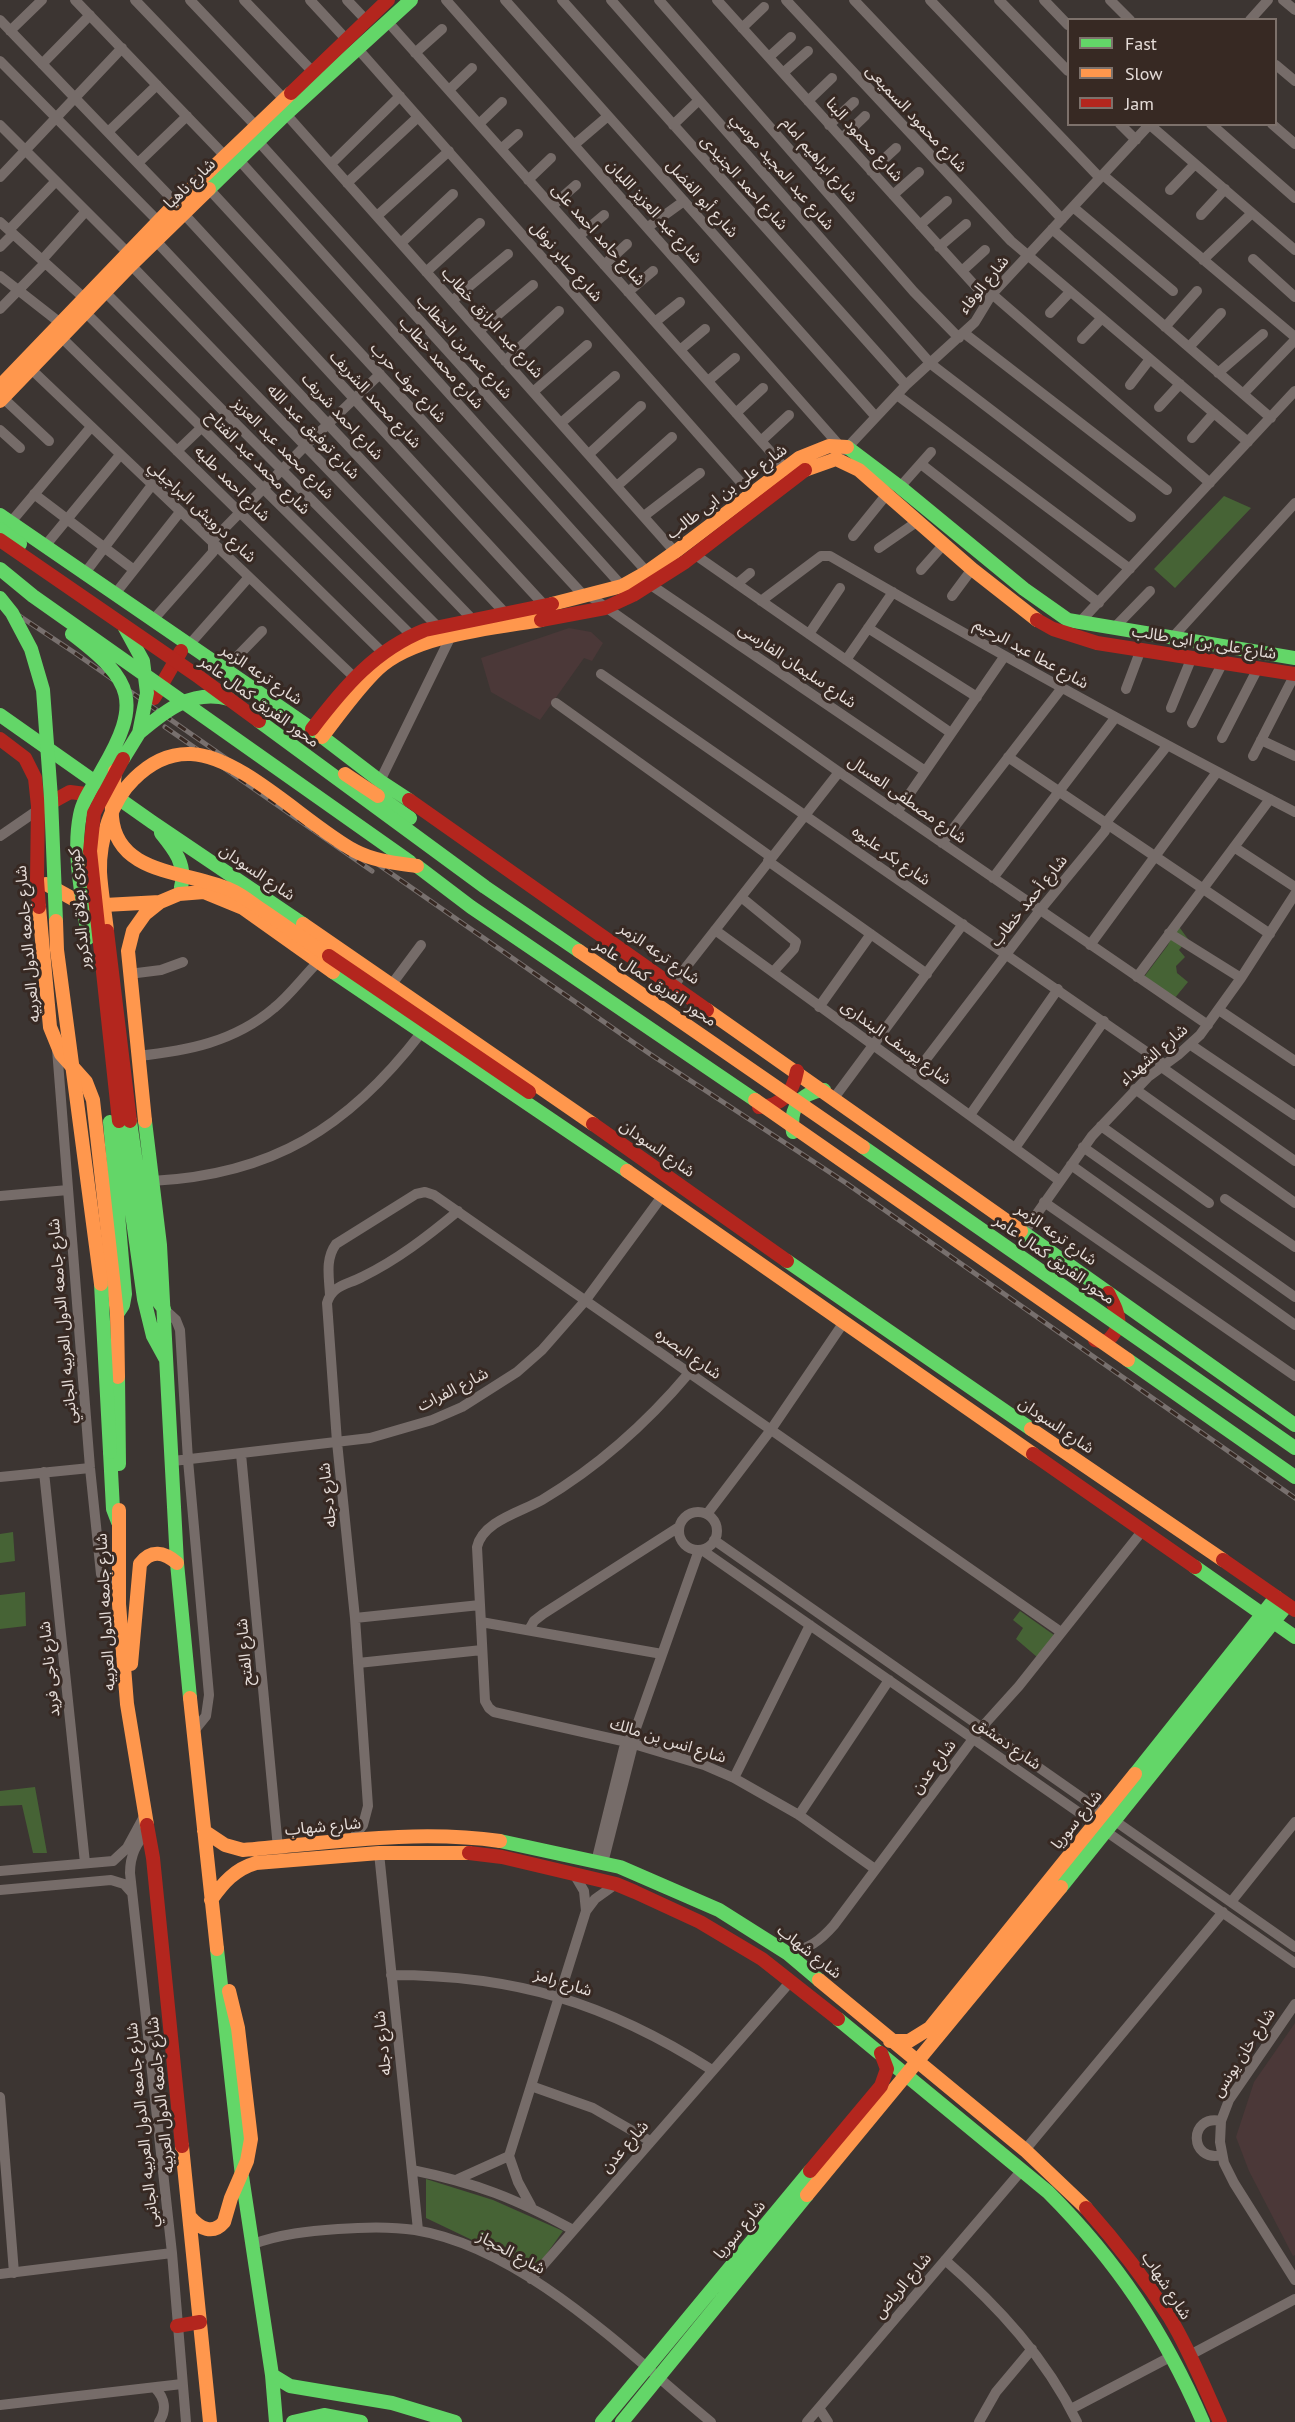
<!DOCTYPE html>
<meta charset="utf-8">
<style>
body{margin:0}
#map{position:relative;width:1295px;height:2422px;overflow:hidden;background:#3c3532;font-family:"PT Sans",sans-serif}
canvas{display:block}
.legend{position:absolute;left:1067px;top:18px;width:210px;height:108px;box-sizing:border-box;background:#372923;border:2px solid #7d716b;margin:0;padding:8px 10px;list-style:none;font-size:18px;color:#e5dcd8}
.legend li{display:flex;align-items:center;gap:12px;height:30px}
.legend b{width:30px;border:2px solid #7d716b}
</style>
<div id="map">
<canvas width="1295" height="2422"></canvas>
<ul class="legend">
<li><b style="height:8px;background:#63d668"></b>Fast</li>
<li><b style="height:8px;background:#ff974d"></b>Slow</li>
<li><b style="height:8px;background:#b3261e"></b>Jam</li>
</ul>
</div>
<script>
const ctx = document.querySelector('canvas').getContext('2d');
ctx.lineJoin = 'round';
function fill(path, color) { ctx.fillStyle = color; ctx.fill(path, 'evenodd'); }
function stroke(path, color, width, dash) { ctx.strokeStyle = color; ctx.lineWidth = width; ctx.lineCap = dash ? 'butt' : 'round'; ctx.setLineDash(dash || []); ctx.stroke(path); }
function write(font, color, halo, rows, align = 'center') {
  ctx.font = font + ' "PT Sans","Noto Sans Arabic",sans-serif'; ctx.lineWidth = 6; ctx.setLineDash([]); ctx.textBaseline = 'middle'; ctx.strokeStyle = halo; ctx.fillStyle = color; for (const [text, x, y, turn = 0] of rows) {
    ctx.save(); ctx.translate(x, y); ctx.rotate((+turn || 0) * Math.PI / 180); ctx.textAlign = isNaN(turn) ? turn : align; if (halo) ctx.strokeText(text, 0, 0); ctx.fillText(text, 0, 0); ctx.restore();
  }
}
fill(new Path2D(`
 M569,628L591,632L603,643L592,661L584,658L540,720L491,692L481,658Z
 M1295,2023V2255L1293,2256L1249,2171L1236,2137L1254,2082Z`), '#4b3838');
fill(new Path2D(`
 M1224,496L1251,508L1175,588L1154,569Z
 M1177,924L1188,939L1179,950L1185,957L1176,966L1177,973L1188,982L1174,999L1144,977L1168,945Z
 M13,1532L15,1561L0,1563V1534Z
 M25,1592L26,1626L0,1629V1595Z
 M1020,1611L1054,1635L1037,1657L1016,1639L1023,1628L1013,1620Z
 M35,1787L47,1853H33L22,1805L0,1806V1791Z
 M426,2179L493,2200L563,2231L535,2270L426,2218Z`), '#466335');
stroke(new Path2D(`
 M75,0L224,155
 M135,0L255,125
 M190,0L283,98
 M244,0L312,71
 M310,0L346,39
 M347,0L366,20
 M446,0L839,445
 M505,0L876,417
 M562,0L906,385
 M611,0L931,364L1131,517
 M659,0L914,292L959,338
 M717,0L988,300
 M786,0L1011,241L1248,442
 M854,0L1062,219
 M930,0L1100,178
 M999,0L1068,71
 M1044,0L1068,25
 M1110,0L1130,20
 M1283,0L1295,10
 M0,20L176,203
 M1250,20L1268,0
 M388,22L785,468
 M742,28L764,7
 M10,31L42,0
 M358,49L752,495
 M415,53L442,29
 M769,57L791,37
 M0,61L158,221
 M42,64L90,15
 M1276,65L1295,81
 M783,73L808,51
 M449,90L472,68
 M808,101L832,78
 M286,114L675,552
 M479,124L502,102
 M1120,124L1136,140
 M1211,124L1295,198
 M1272,124L1295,144
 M0,125L127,252
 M673,125L699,100
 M829,125L854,102
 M1150,125L1295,250
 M108,132L157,85
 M842,138L865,116
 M258,141L647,572
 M574,145L608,116
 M501,149L518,134
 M239,160L622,586
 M138,163L187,116
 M331,164L400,96
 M871,171L896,148
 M1103,175L1295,337
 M0,177L122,48
 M528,180L551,158
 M347,183L418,117
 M209,189L585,597
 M1170,190L1195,164
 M893,195L919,172
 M552,206L576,185
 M1073,207L1173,291
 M184,214L545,606
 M1201,215L1225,189
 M377,216L449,151
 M0,222L83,297
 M920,225L947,201
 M648,227L684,201
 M1052,229L1271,418
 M9,230L56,181
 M579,236L604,215
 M156,241L506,614
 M401,243L453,194
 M0,247L13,234
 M939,247L966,224
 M1253,259L1295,297
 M42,260L86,211
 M1203,260L1252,213
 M131,265L473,620
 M604,265L627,244
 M962,271L985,250
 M426,272L480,223
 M0,276L59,322
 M105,292L439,628
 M628,292L653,271
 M992,294L1210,483
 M452,301L508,254
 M0,309L45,263
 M85,312L411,635
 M1050,313L1070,292
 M655,322L680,302
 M1165,327L1197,291
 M479,331L533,285
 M964,333L1167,490
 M61,337L382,652
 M1082,339L1102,318
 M1189,347L1221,313
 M680,350L705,329
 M505,361L559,311
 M31,369L354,677
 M1218,373L1263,334
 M708,381L735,358
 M1130,385L1150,359
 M533,392L587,345
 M1243,394L1295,340
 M897,395L1130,569
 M3,398L49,441
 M1159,407L1180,384
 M736,413L763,388
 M561,423L615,376
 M0,430L20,448
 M1192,438L1214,413
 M761,441L789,415
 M845,450L906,385L975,322L992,294L1150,124
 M177,451L201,428
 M589,454L641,406
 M921,464L1099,603
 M617,486L672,437
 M900,487L931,452
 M34,494L134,570
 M644,516L700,473
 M11,522L91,427
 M853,536L887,494
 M45,546L120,455
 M879,548L918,521
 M694,554L951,733
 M921,570L944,544
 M85,573L152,485
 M737,584L750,573
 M651,585L925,771
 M115,594L180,512
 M590,596L839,772L1208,1025
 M952,596L972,569
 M761,601L821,556H830C983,645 1137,731 1295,812
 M153,620L213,552V540L305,446L380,374
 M1079,623L1295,391
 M868,628L977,697
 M1114,628L1150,591
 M809,634L840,588
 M1172,638L1295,503
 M189,645L249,577
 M846,660L893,592
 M224,670L262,631
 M601,674L1164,1064
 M1126,689L1141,649
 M556,703L771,857
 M1171,708L1192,657
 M1192,723L1223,662
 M1222,738L1258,668
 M1261,740L1295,756
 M1253,756L1295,674
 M1008,757L1270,934
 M380,781L451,636
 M897,812L1004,657
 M0,836L38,810
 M942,843L1061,689
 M1234,847L1295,887
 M768,861L927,974
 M993,878L1115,718
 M741,897L796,942L794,949L773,972
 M715,930L1060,1181
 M1169,933L1241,978
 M1090,945L1217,772
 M129,974L161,970L183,962
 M1137,977L1270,799
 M392,984L421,945
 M675,986L683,971L839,772
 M819,1007L871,934
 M1219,1010L1295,1061
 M1191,1045L1295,1115
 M57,1049L90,1468L101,1574L106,1581L118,1582
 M137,1056C187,1051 234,1042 274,1008C290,995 303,977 318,962
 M1160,1066L1295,1161
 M914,1075L1040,910L1105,831L1108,820L1167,746
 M1135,1089L1295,1203
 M834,1098L963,924
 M970,1115L1058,989
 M1101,1126L1209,1203
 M1083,1147L1295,1297
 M1015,1148L1104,1021
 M1071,1165L1295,1325
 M152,1181C272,1175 348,1128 421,1033
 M0,1196L68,1190
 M1225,1199L1295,1247
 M1044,1202L1295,1376
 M1024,1232L1092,1136L1148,1077L1178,1055L1200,1035L1241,978L1295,894
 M330,1295C329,1277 325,1259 336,1244L416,1194L425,1192L434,1195L1061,1632
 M164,1309L176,1320L180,1330L188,1460L209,1695L206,1716L193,1732
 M689,1373C646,1424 599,1466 542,1500C521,1512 483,1521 477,1547L485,1701L489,1708L494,1712L627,1742L704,1765L734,1778L799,1815L875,1869
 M241,1454L278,1848
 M173,1461L370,1438L432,1420L462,1407L517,1372L542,1350L585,1301L663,1195
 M44,1472L85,1863
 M0,1477L90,1468
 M679 1531a19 19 0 1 1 38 0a19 19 0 1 1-38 0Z
 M707,1514L770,1431L844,1322
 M714,1540L1295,1947
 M702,1550L1295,1963
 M355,1618L480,1605
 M481,1622L662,1654
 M529,1630L534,1621L543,1614L679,1527
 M358,1663L482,1650
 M734,1778L810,1625
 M799,1815L889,1680
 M149,1831C136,1842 130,1855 130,1873L172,2253L186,2422
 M351,1841L363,1825L368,1806L355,1618L337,1442L327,1303C332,1285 347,1285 362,1277C397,1260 428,1236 458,1211
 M379,1853L418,2230
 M596,1862L624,1748L636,1728L699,1550
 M603,1863L635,1737
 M0,1871L113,1861L127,1848L146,1813
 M574,1874L584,1891L586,1911
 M0,1890L111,1880L124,1884L132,1893
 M1231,1902L1295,1822
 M787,1953C809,1949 820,1941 834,1925L982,1727L1019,1686L1143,1530
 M391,1975C516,1975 607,2003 712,2070
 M1295,2004L1229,2100L1221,2121L1220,2142L1224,2163L1234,2183L1295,2280
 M531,2086L593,2108L650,2141
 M0,2097L14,2273
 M1221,2121C1188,2114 1189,2163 1222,2155
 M1025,2150L1223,1912
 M412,2170C476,2183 515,2198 573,2230
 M458,2179L509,2156
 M531,2206L518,2182L509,2156L586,1911L595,1899L616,1884
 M253,2244C281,2234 308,2231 338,2229C364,2227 389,2226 415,2230C525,2248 628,2354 711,2422
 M945,2260C998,2306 1046,2358 1077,2422
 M0,2274L172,2253
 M531,2279L791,1981
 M1190,2355L1295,2299
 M155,2388C165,2398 167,2410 159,2422
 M0,2405L182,2384
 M819,2408L828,2422
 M1071,2409L1172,2356
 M807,2422L1022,2170
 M979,2422L996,2392L1032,2349`), '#766c69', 10);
stroke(new Path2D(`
 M209,189L286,114L411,0
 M847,447L900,487L1024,589L1068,620L1295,658
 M0,515L312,729L380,781L409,800
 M0,715L152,822L303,924
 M378,796L410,818
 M161,833C174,849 187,865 181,887
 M417,866L471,907L755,1100
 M333,972L627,1171
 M119,1121L144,1299L153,1336L165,1358
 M130,1121L153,1282L158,1301L164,1309
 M145,1121L160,1245L177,1563L190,1698
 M110,1122L125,1294L123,1305L117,1314
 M793,1132C789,1108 800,1093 824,1090
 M1021,1231L1295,1425
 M787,1261L1031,1429
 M118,1377L119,1464
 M110,1452L113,1509L118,1522
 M1195,1567L1295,1637
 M1135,1774L1276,1597
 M500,1841L620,1867L719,1910L787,1953L819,1980
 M1061,1887L1287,1605
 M217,1949L242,2176L272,2375L276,2422
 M838,2019L1048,2192C1117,2261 1164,2332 1203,2422
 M272,2375L290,2386L392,2403L455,2422
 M293,2422L324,2415L361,2422
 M602,2422L810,2171
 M622,2422L807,2195`), '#63d668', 14);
stroke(new Path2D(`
 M0,386L176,203L291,93
 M0,401L131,265L209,189
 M805,470L836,459L859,470L972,569L1037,620
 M552,604L622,586L647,572L675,552L799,458L829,446L847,447
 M322,737C340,714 357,689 378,669C414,635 493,628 541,620
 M46,884L86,906L160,902
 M39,907L50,1027L61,1054L86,1082L93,1100L117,1314L118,1377
 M303,924L593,1124
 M707,1010L1021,1231
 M145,1121L128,951L133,931L145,914L160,902L179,894L204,892L243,908L333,972
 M627,1171L1033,1454
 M1031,1429L1223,1560
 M119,1510V1604L127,1704L147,1825
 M131,1664L140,1564C151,1549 164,1552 177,1563
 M190,1698L217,1949
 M204,1831L225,1845L243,1850C328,1843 415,1829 500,1841
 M211,1900C223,1883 235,1869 256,1863L379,1853H469
 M819,1980L1025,2150L1086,2208
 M890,2041H909L930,2028L1135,1774
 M182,2146L210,2422
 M807,2195L1061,1887
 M190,2217C200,2229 213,2235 224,2222L231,2198L247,2161L251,2139L238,2028L229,1991`), '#ff974d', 14);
stroke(new Path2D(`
 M291,93L388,0
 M541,620L605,608L633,595L685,562L805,470
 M1037,620L1053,629L1097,643L1295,674
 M154,698L181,651
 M312,729C344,687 375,650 425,630L552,604
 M0,739L25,758L35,778L38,806L37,880L39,907
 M409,800L707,1010
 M41,808L70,792L101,796
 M759,1107C782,1106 793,1093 797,1071
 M593,1124L787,1261
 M1095,1340L1106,1342C1126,1325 1118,1313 1108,1293
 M1033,1454L1195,1567
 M1223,1560L1295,1610
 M147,1825L153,1858L182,2146
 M469,1853L502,1857L616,1884L635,1892L700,1922L762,1959L838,2019
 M810,2171L881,2086L887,2069L881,2053
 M1086,2208C1117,2243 1145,2279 1170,2318C1190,2351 1204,2387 1220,2422
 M177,2326L200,2322`), '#b3261e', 14);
const rail = new Path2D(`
 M0,603L75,653L650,1054L846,1183L1295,1498
 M165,727L372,871`);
stroke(rail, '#78706e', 5);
stroke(rail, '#372923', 3, [9]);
stroke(new Path2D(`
 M0,529L20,544
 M0,569L33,596L410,862
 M0,598L12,613L31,649L43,690L51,798L56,921
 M72,634C134,681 142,702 102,770C94,785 83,799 80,815C72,855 83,898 88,938
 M259,721L485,887L579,951
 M139,733C166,710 192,689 229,699
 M123,759L139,733L147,693L143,661L125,628
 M863,1147L1295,1448
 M101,1284L110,1452
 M1128,1360L1295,1477`), '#63d668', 14);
stroke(new Path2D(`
 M115,771C114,786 111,801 112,817C117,878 193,870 235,892C245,897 255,906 265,912C287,927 308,942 329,956
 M345,774L378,796
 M56,921L57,950L101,1284
 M107,931C105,912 101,891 100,872C99,841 111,801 134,779C149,764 169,753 191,754C242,756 308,826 355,851C374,861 396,863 417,866
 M579,951L863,1147
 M755,1100L1128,1360`), '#ff974d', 14);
stroke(new Path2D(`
 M0,540L199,677L259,721
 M107,931L130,1121
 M329,956L529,1092
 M119,1121L90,851L94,813L123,759`), '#b3261e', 14);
write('16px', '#e5dcd8', '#372923', [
 ["شارع محمود السميعى",916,119,47],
 ["شارع محمود البنا",864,140,48],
 ["شارع ابراهيم امام",819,160,49],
 ["شارع عبد المجيد موسي",782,172,49],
 ["شارع احمد الجنيدى",744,183,48],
 ["شارع ناهيا",190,184,-44],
 ["شارع أبو الفضل",702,199,48],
 ["شارع عبد العزيز اللبان",654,212,48],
 ["شارع حامد احمد على",598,235,48],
 ["شارع صابر نوفل",566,262,49],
 ["شارع الوفاء",984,285,-51],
 ["شارع عبد الرازق خطاب",492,323,48],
 ["شارع عمر بن الخطاب",464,347,48],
 ["شارع محمد خطاب",441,363,48],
 ["شارع عوف حرب",408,383,47],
 ["شارع محمد الشريف",375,400,47],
 ["شارع احمد شريف",342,417,47],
 ["شارع توفيق عبد الله",313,432,46],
 ["شارع محمد عبد العزيز",283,449,45],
 ["شارع محمد عبد الفتاح",258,463,45],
 ["شارع احمد طلبه",232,484,45],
 ["شارع على بن ابى طالب",727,492,-37],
 ["شارع درويش البراجيلي",202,512,43],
 ["شارع على بن ابى طالب",1204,643,9],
 ["شارع عطا عبد الرحيم",1031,654,29],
 ["شارع سليمان الفارسى",797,666,34],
 ["شارع ترعه الزمر",261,675,34],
 ["محور الفريق كمال عامر",259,702,36],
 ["شارع مصطفى العسال",907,800,35],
 ["شارع بكر عليوه",891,856,35],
 ["شارع السودان",257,873,34],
 ["شارع أحمد خطاب",1029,901,-51],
 ["كوبرى بولاق الدكرور",80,909,-95],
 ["شارع جامعه الدول العربيه",28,944,-95],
 ["شارع ترعه الزمر",659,954,35],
 ["محور الفريق كمال عامر",655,983,34],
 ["شارع يوسف البندارى",896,1043,36],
 ["شارع الشهداء",1154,1055,-41],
 ["شارع السودان",657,1149,35],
 ["شارع ترعه الزمر",1056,1235,35],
 ["محور الفريق كمال عامر",1054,1260,35],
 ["شارع جامعه الدول العربيه الجانبي",63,1321,-95],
 ["شارع البصره",688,1354,35],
 ["شارع الفرات",453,1390,-27],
 ["شارع السودان",1056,1426,34],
 ["شارع دجله",328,1495,-96],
 ["شارع جامعه الدول العربيه",106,1612,-93],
 ["شارع الفتح",245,1652,-95],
 ["شارع ناجى فريد",50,1669,-96],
 ["شارع انس بن مالك",668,1741,17],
 ["شارع دمشق",1007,1744,35],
 ["شارع عدن",934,1767,-53],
 ["شارع سوريا",1077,1820,-51],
 ["شارع شهاب",323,1827,-5],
 ["شارع شهاب",809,1952,38],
 ["شارع رامز",563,1983,17],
 ["شارع دجله",383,2043,-96],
 ["شارع خان يونس",1244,2053,-57],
 ["شارع جامعه الدول العربيه",161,2095,-96],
 ["شارع جامعه الدول العربيه الجانبي",143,2125,-96],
 ["شارع عدن",625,2147,-49],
 ["شارع سوريا",740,2230,-50],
 ["شارع الحجاز",511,2253,28],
 ["شارع الرياض",903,2286,-50],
 ["شارع شهاب",1166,2286,57]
]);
</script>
